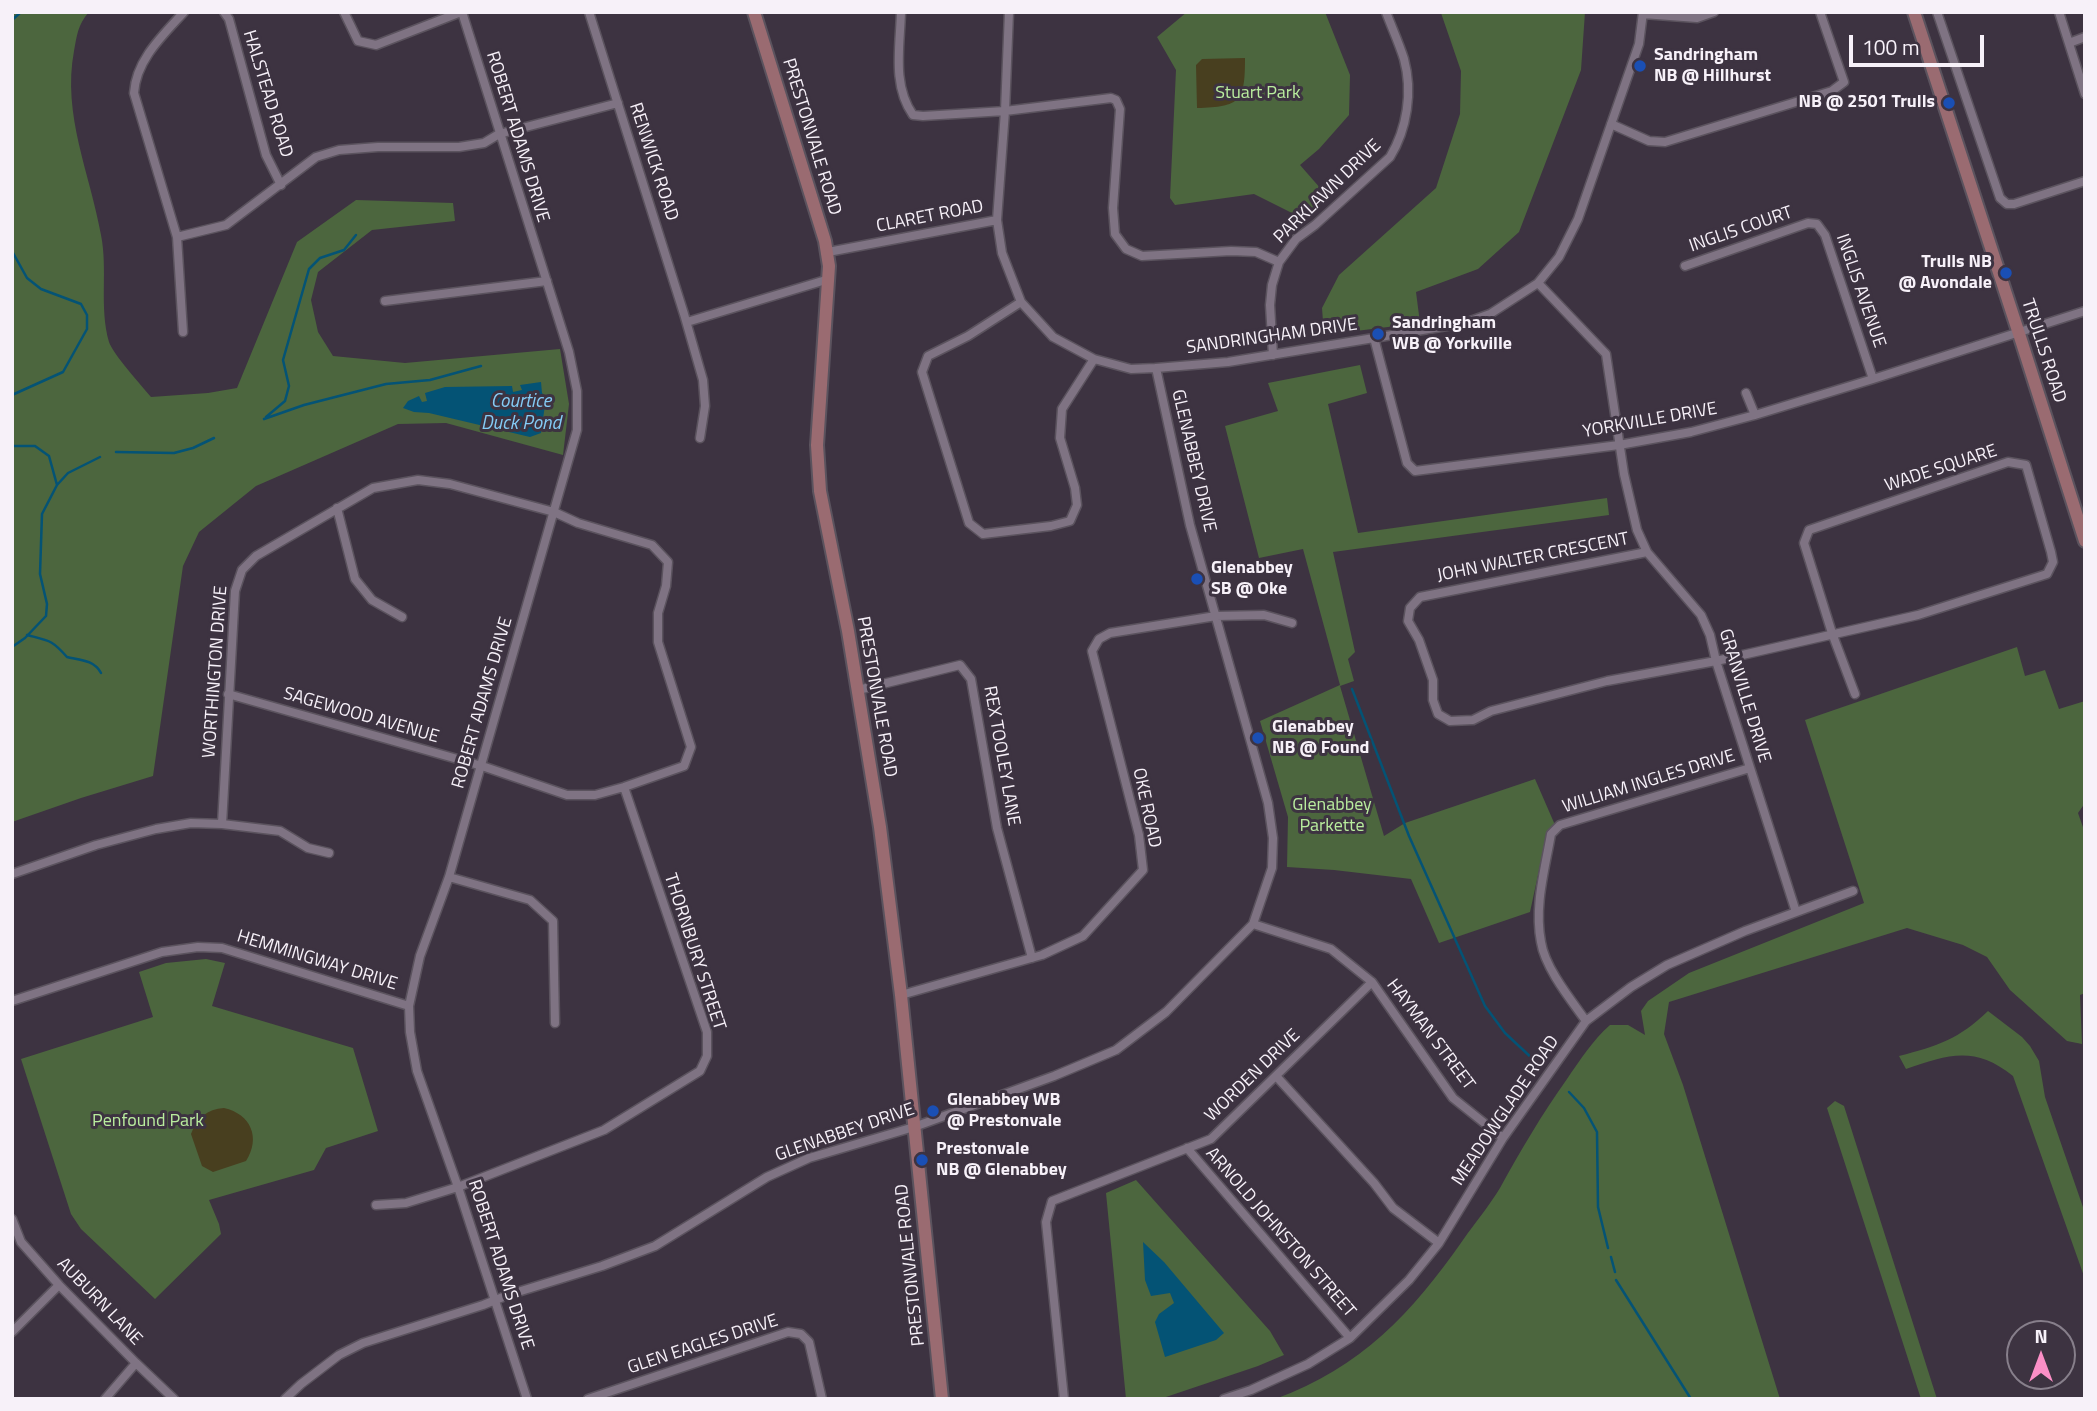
<!DOCTYPE html>
<style>
body{margin:0}
#map{position:relative;width:2097px;height:1411px;overflow:hidden;background:#3d3341;font-family:"Titillium Web",sans-serif}
canvas{display:block}
.frame{position:absolute;inset:0;border:14px solid #f7f1f9;pointer-events:none}
.north{position:absolute;left:2006px;top:1320px;width:70px;height:70px;box-sizing:border-box;background:#3d3341;border:2px solid #877f8b;border-radius:50%;rotate:0deg;font-size:19px;font-weight:700;line-height:28px;text-align:center;color:#f7f1f9}
.north::after{content:'';display:block;margin:auto;width:24px;height:32px;background:#fb8fc6;clip-path:polygon(50% 0,100% 100%,50% 72%,0 100%)}
.scale{position:absolute;left:1849px;top:35px;width:135px;height:32px;box-sizing:border-box;border:4px solid #f7f1f9;border-top:0;padding-left:9px;font-size:21px;line-height:24px;white-space:nowrap;color:#f7f1f9;-webkit-text-stroke:5px #3d3341;paint-order:stroke}
</style>
<div id="map">
<canvas width="2097" height="1411"></canvas>
<div class="frame"></div>
<div class="north">N</div>
<div class="scale">100 m</div>
</div>
<script>
const ctx = document.querySelector('canvas').getContext('2d');
ctx.lineJoin = 'round';
function fill(path, color) { ctx.fillStyle = color; ctx.fill(path, 'evenodd'); }
function stroke(path, color, width, dash) { ctx.strokeStyle = color; ctx.lineWidth = width; ctx.lineCap = dash ? 'butt' : 'round'; ctx.setLineDash(dash || []); ctx.stroke(path); }
function write(font, color, halo, rows, align = 'center') {
  ctx.font = font + ' "Titillium Web",sans-serif'; ctx.lineWidth = 6; ctx.setLineDash([]); ctx.textBaseline = 'middle'; ctx.strokeStyle = halo; ctx.fillStyle = color; for (const [text, x, y, turn = 0] of rows) {
    ctx.save(); ctx.translate(x, y); ctx.rotate((+turn || 0) * Math.PI / 180); ctx.textAlign = isNaN(turn) ? turn : align; if (halo) ctx.strokeText(text, 0, 0); ctx.fillText(text, 0, 0); ctx.restore();
  }
}
fill(new Path2D(`
 M12,12H89C78,24 77,35 74,51C62,115 90,173 101,235C108,270 99,307 109,342C113,354 141,385 151,397L208,393L237,388L297,242L356,200L453,203L455,221L372,230L318,272L311,300L318,332L333,356L405,363L560,349L569,404L563,455L446,423L398,424L256,486L199,532L183,566L153,776L81,798L12,822Z
 M1187,12H1325L1350,75L1349,115L1319,149L1300,165L1328,197L1304,219L1254,194L1175,205L1170,198L1176,70L1157,37Z
 M1443,12H1585L1581,70L1519,232L1478,269L1416,292L1420,323L1324,335L1322,308L1339,275L1436,188L1460,114L1461,71L1441,13Z
 M1360,365L1367,393L1328,404L1358,533L1607,498L1609,515L1333,552L1355,652L1348,659L1354,681L1340,686L1384,836L1405,823L1535,779L1555,825L1543,852L1530,912L1439,943L1411,879L1334,870L1287,867L1288,817L1260,721L1340,685L1303,549L1259,558L1225,426L1278,411L1268,383Z
 M2017,647L2025,676L2045,670L2059,709L2085,701V803L2078,813L2085,833V993L2080,995L2082,1044L2067,1041L2010,990L1987,957L1963,945L1907,928L1669,1002L1664,1034L1683,1085L1780,1399H1275C1361,1368 1412,1313 1463,1240C1475,1223 1489,1206 1500,1188C1521,1150 1542,1114 1567,1079C1580,1060 1593,1040 1610,1025H1628L1645,1035L1641,1011L1648,1001L1689,973L1864,903L1805,720Z
 M206,959L225,963L212,1006L353,1048L378,1131L326,1148L314,1170L209,1200L219,1224L221,1234L155,1299L81,1229L71,1214L21,1059L153,1017L139,972L166,963Z
 M1988,1011L2022,1037L2030,1046L2039,1061L2045,1097L2085,1213V1279L2013,1076C1974,1045 1948,1055 1906,1069L1899,1056C1938,1046 1959,1039 1988,1011Z
 M1835,1101L1844,1106L1937,1399H1921L1827,1108Z
 M1136,1180L1270,1331L1284,1355L1258,1366L1160,1399H1126L1106,1193Z`), '#4c663e');
fill(new Path2D(`
 M1245,58C1245,101 1241,107 1197,108L1196,65L1202,59Z
 M224,1108C251,1114 261,1138 246,1161L213,1172L202,1166L191,1134C197,1118 207,1109 224,1108Z`), '#483f1f');
fill(new Path2D(`
 M541,382L542,393L550,401L545,405L541,433L530,437L429,413L414,412L403,408L408,401L419,396L422,402L427,401L425,393L445,387L512,386L513,392L522,390L520,385Z
 M1143,1242L1164,1262L1224,1333L1216,1340L1165,1357L1155,1322L1159,1314L1174,1303L1170,1293L1151,1296L1145,1280Z`), '#045375');
stroke(new Path2D(`
 M12,20L21,12
 M12,251L27,278L41,289L81,304L87,315V329L63,372L12,395
 M266,417L285,401L289,386L283,360L309,269L320,258L344,250L356,235
 M264,419L304,405L386,384L430,380L481,366
 M12,446H35L49,456L57,485L42,514L40,574L47,604L46,616L25,638L12,647
 M116,452L174,453L193,448L214,438
 M57,485L68,473L100,457
 M27,635C50,641 52,640 67,657C80,660 94,660 101,673
 M1352,689L1409,836L1485,1006L1505,1033L1535,1061
 M1569,1092L1584,1108L1597,1132L1598,1207L1608,1248
 M1611,1257L1615,1272
 M1616,1280L1691,1399`), '#045375', 2.5);
const street = new Path2D(`
 M224,12L229,19L266,155L281,185
 M344,12L358,41L376,45L461,12
 M462,12L569,352L577,391V430L449,877L420,956L409,1006L410,1032L417,1071L458,1187L527,1399
 M589,12L684,314L703,380L705,406L700,438
 M901,12C900,47 892,85 913,115L923,116L1005,111L1111,98L1116,100L1120,109L1113,208L1115,234L1126,249L1142,256L1231,251L1256,252L1279,262
 M1009,12L1005,111L997,220L1002,253L1021,302L1053,337L1094,359L1131,369L1156,368L1228,362L1465,323L1490,314L1538,283L1559,257L1578,219L1639,44L1643,12
 M1937,12L2000,198L2007,204H2014L2085,181
 M2059,12L2085,94
 M1643,14L1697,18L1714,12
 M2069,43L2085,37
 M1611,124L1649,141L1665,142L1832,91L1844,82L1820,12
 M177,237L226,225L316,157L339,150L378,147H459L484,143L499,134L618,103
 M828,252L997,220
 M1685,266L1808,223L1817,224L1825,235L1873,379
 M1538,283L1606,354L1624,474L1637,530L1647,552L1701,615L1710,635L1716,661L1796,912
 M385,301L547,281
 M1021,302L968,336L928,356L922,372L969,523L983,534L1051,526L1070,521L1077,505L1075,488L1060,438L1062,409L1094,359
 M687,322L829,279
 M183,332L177,237L134,93C136,60 163,35 184,12
 M1374,338L1407,463L1415,471L1619,445L1691,432L1755,415L1873,379L2085,311
 M1273,355L1270,305L1272,285L1279,262L1296,239L1315,225L1390,157C1407,129 1413,92 1404,59C1399,43 1392,28 1386,12
 M1746,393L1755,415
 M337,508L355,579L372,600L402,617
 M1647,552L1420,597L1410,608L1408,621L1419,640L1433,680V700L1438,714L1450,721L1473,720L1491,711L1607,681L1716,661L1918,615L2047,574L2053,562L2051,552L2026,465L2008,462L1809,530L1804,543L1832,633L1855,694
 M858,690L960,665L971,679L997,828L1032,958
 M222,824L235,591L242,570L256,556L373,488L418,480L450,484L554,512L578,523L652,545L668,562L666,586L658,613V642L691,747L684,766L624,787L595,795H567L482,766L228,694
 M12,874L96,845L156,829L191,823L222,824L280,831L308,848L329,853
 M449,877L530,900L553,921L555,1023
 M1253,924L1331,949L1372,982L1453,1098L1503,1138
 M901,995L1042,955L1083,936L1143,870L1139,835L1092,651L1099,639L1110,633L1216,616L1264,615L1292,623
 M12,1001L162,952L198,947L222,948L409,1006
 M1586,1021C1571,1000 1545,968 1541,942C1534,906 1545,869 1551,834L1560,825L1750,768
 M1276,1076L1374,1183L1393,1208L1439,1243
 M1187,1148L1350,1338
 M376,1205L406,1203L458,1187L604,1130L700,1071L707,1056V1032L624,787
 M12,1219L21,1242L59,1285L136,1363L174,1399
 M12,1332L59,1285
 M105,1399L136,1363
 M285,1399L301,1384L339,1355L363,1343L483,1305L508,1295L602,1266L655,1246L767,1177L809,1158L914,1127L1054,1076L1116,1050L1166,1012L1253,924L1272,868L1273,838L1268,803L1190,525L1156,368
 M588,1399L788,1332L801,1334L809,1342L822,1399
 M1064,1399L1046,1222L1052,1201L1211,1139L1372,982
 M1224,1399L1251,1390L1308,1364L1350,1338L1409,1280L1439,1243L1503,1138L1586,1021L1631,987L1667,965L1745,931L1853,891`);
const secondary = new Path2D(`
 M754,12L825,241L829,266L817,445L820,491L848,631L880,827L901,995L942,1399
 M1914,12L2022,343L2085,541`);
stroke(street, '#5b535e', 11);
stroke(secondary, '#5b535e', 16);
stroke(street, '#7f7383', 8);
stroke(secondary, '#9a6b71', 12);
for (const [x, y, r, color] of [
 [1640,66,7,"#1a4fb4"],
 [1949,103,7,"#1a4fb4"],
 [2006,273,7,"#1a4fb4"],
 [1378,334,7,"#1a4fb4"],
 [1197,579,7,"#1a4fb4"],
 [1258,738,7,"#1a4fb4"],
 [933,1111,7,"#1a4fb4"],
 [922,1160,7,"#1a4fb4"]
]) { const dot = new Path2D(); dot.arc(x, y, r, 0, 2 * Math.PI); ctx.fillStyle = color; ctx.fill(dot); stroke(dot, '#3d3341', 2.5); }
write('bold 18px', '#f7f1f9', '#3d3341', [
 ["Sandringham",1654,56],
 ["NB @ Hillhurst",1654,77],
 ["NB @ 2501 Trulls",1935,103,"right"],
 ["Trulls NB",1992,263,"right"],
 ["@ Avondale",1992,284,"right"],
 ["Sandringham",1392,324],
 ["WB @ Yorkville",1392,345],
 ["Glenabbey",1211,569],
 ["SB @ Oke",1211,590],
 ["Glenabbey",1272,728],
 ["NB @ Found",1272,749],
 ["Glenabbey WB",947,1101],
 ["@ Prestonvale",947,1122],
 ["Prestonvale",936,1150],
 ["NB @ Glenabbey",936,1171]
], 'left');
write('18px', '#f7f1f9', '#3d3341', [
 ["HALSTEAD ROAD",267,94,73],
 ["ROBERT ADAMS DRIVE",517,137,73],
 ["PRESTONVALE ROAD",811,137,73],
 ["RENWICK ROAD",653,162,72],
 ["PARKLAWN DRIVE",1328,192,-44],
 ["CLARET ROAD",930,217,-11],
 ["INGLIS COURT",1741,230,-19],
 ["INGLIS AVENUE",1860,291,71],
 ["SANDRINGHAM DRIVE",1272,337,-8],
 ["TRULLS ROAD",2043,351,72],
 ["YORKVILLE DRIVE",1650,421,-10],
 ["GLENABBEY DRIVE",1193,461,77],
 ["WADE SQUARE",1941,469,-18],
 ["JOHN WALTER CRESCENT",1533,558,-11],
 ["WORTHINGTON DRIVE",216,672,-86],
 ["GRANVILLE DRIVE",1744,696,73],
 ["PRESTONVALE ROAD",876,697,80],
 ["ROBERT ADAMS DRIVE",483,703,-74],
 ["SAGEWOOD AVENUE",361,716,16],
 ["REX TOOLEY LANE",1001,756,80],
 ["WILLIAM INGLES DRIVE",1649,782,-17],
 ["OKE ROAD",1146,808,78],
 ["THORNBURY STREET",694,952,72],
 ["HEMMINGWAY DRIVE",317,961,17],
 ["HAYMAN STREET",1430,1035,53],
 ["WORDEN DRIVE",1253,1076,-44],
 ["MEADOWGLADE ROAD",1506,1111,-56],
 ["GLENABBEY DRIVE",845,1133,-19],
 ["ARNOLD JOHNSTON STREET",1280,1233,49],
 ["ROBERT ADAMS DRIVE",500,1265,72],
 ["PRESTONVALE ROAD",911,1265,-96],
 ["AUBURN LANE",99,1302,46],
 ["GLEN EAGLES DRIVE",703,1345,-18]
]);
write('18px', '#b9ed9e', '#3d3341', [
 ["Stuart Park",1258,94],
 ["Glenabbey",1332,806],
 ["Parkette",1332,827],
 ["Penfound Park",148,1122]
]);
write('italic 19px', '#84ccf6', '#3d3341', [
 ["Courtice",521,402],
 ["Duck Pond",521,424]
]);
</script>
